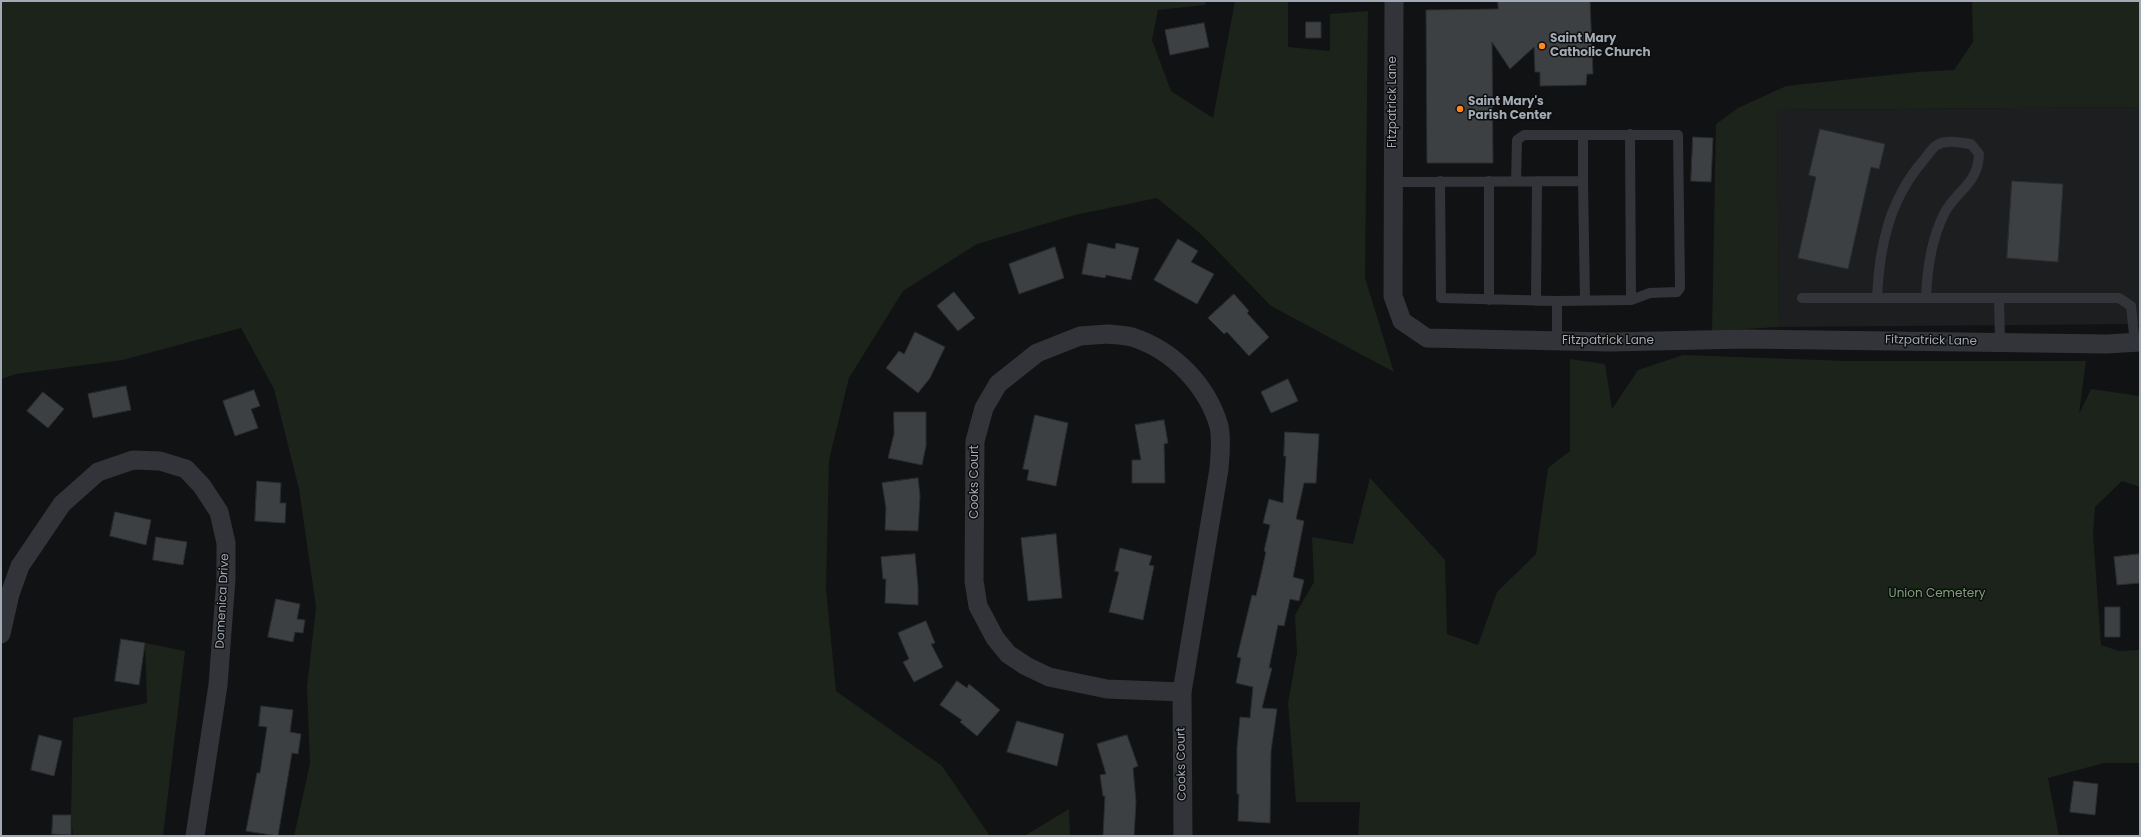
<!DOCTYPE html>
<style>
body{margin:0}
#map{position:relative;width:2141px;height:837px;overflow:hidden;background:#111213;font-family:Poppins,sans-serif}
canvas{display:block}
.frame{position:absolute;inset:0;border:2px solid #a2abb5;pointer-events:none}
</style>
<div id="map">
<canvas width="2141" height="837"></canvas>
<div class="frame"></div>
</div>
<script>
const ctx = document.querySelector('canvas').getContext('2d');
ctx.lineJoin = 'round';
function fill(path, color) { ctx.fillStyle = color; ctx.fill(path, 'evenodd'); }
function stroke(path, color, width, dash) { ctx.strokeStyle = color; ctx.lineWidth = width; ctx.lineCap = dash ? 'butt' : 'round'; ctx.setLineDash(dash || []); ctx.stroke(path); }
function write(font, color, halo, rows, align = 'center') {
  ctx.font = font + ' Poppins,sans-serif'; ctx.lineWidth = 3; ctx.setLineDash([]); ctx.textBaseline = 'middle'; ctx.strokeStyle = halo; ctx.fillStyle = color; for (const [text, x, y, turn = 0] of rows) {
    ctx.save(); ctx.translate(x, y); ctx.rotate((+turn || 0) * Math.PI / 180); ctx.textAlign = isNaN(turn) ? turn : align; if (halo) ctx.strokeText(text, 0, 0); ctx.fillText(text, 0, 0); ctx.restore();
  }
}
fill(new Path2D(`
 M2140,107V324L1779,327L1777,110Z`), '#1d1e20');
fill(new Path2D(`
 M1,1H1206L1205,5L1158,10L1152,40L1171,91L1213,118L1235,1H1288V47L1330,51V14L1368,11L1365,278L1394,372L1271,306L1202,235L1157,198L1075,215L977,244L903,291L849,378L829,460L826,589L836,691L942,766L990,836H294L310,764L307,687L316,607L299,489L274,389L241,328L123,360L16,374L1,379Z
 M1972,1H2140V107L1777,110L1779,327L1712,331L1716,124L1738,108L1786,86L1917,72L1954,70L1973,42Z
 M1683,355L1848,361H2086L2079,414L2091,389L2140,396V487L2122,481L2095,507L2093,533L2101,645L2119,651L2140,650V763H2104L2048,778L2059,836H1358L1360,802H1296L1288,703L1297,653L1295,615L1314,582L1312,537L1353,544L1370,478L1445,560L1447,634L1478,645L1497,592L1536,554L1548,468L1570,451V359L1605,364L1612,409L1638,370Z
 M145,643L185,651L163,836H73L71,815L73,718L147,703Z
 M1069,809L1070,836H1024Z`), '#1c231b');
const building = new Path2D(`
 M1498,1H1590L1593,74H1587L1586,85L1540,86V72H1535L1534,47L1510,69L1492,42L1493,163H1427L1426,10L1498,9Z
 M1306,22H1321V38H1306Z
 M1204,23L1209,47L1170,55L1165,30Z
 M1820,129L1885,144L1879,169L1871,167L1848,269L1798,258L1816,177L1809,175Z
 M1693,137L1713,138L1711,182L1691,181Z
 M2012,181L2063,184L2058,262L2007,258Z
 M1178,239L1198,251L1191,262L1214,274L1197,304L1154,280Z
 M1088,243L1115,249L1116,243L1139,248L1131,280L1106,275L1105,278L1082,274Z
 M1055,247L1064,278L1019,294L1009,264Z
 M954,292L975,318L958,331L937,306Z
 M1234,294L1249,311L1247,313L1269,337L1249,356L1227,332L1224,334L1208,318Z
 M915,332L945,347L930,378L918,393L886,368L899,351L904,354Z
 M1288,379L1298,401L1271,413L1261,392Z
 M126,386L131,410L93,418L88,394Z
 M254,390L260,406L251,409L258,428L235,436L223,401Z
 M43,392L64,409L48,428L27,411Z
 M894,412H926V446L922,465L888,458L894,434Z
 M1035,415L1068,423L1056,486L1027,480L1029,470L1023,469Z
 M1164,420L1168,443L1164,444L1165,483H1132V460H1141L1135,425Z
 M1285,432L1319,434L1316,483H1304L1296,519L1304,521L1293,577L1304,580L1299,601L1290,599L1284,626L1278,625L1269,668H1272L1262,708L1277,709L1271,751L1270,823L1238,821L1239,794H1237V747L1240,717L1250,718L1253,687L1236,683L1241,658L1237,657L1252,595L1256,596L1266,552L1264,551L1270,525L1263,523L1269,499L1283,503L1286,456H1284Z
 M918,478L920,496L918,531L885,530L886,508L882,483Z
 M257,481L281,483L280,503H286L285,523L255,521Z
 M115,512L151,520L146,545L110,536Z
 M1056,534L1062,598L1028,601L1021,538Z
 M156,537L187,542L183,565L153,560Z
 M1120,548L1152,556L1149,565L1154,566L1143,620L1109,612L1119,572L1115,571Z
 M915,554L918,587V605L885,603L886,579H883L881,557Z
 M2140,554V583L2117,585L2114,557Z
 M276,599L300,604L297,619L305,620L303,633L295,632L293,642L268,637Z
 M2105,607H2120V637H2105Z
 M926,621L935,643L931,644L943,667L914,682L903,662L909,659L898,633Z
 M121,639L145,643L139,685L115,681Z
 M957,681L967,688L969,684L1000,710L977,736L960,722L962,720L940,705Z
 M261,706L293,710L290,732L301,734L298,754L292,753L278,836L246,831L257,773H260L267,727L259,726Z
 M1017,721L1064,734L1057,766L1007,752Z
 M39,735L62,741L54,776L31,770Z
 M1127,735L1138,766L1133,768L1136,802L1134,836H1103L1105,796H1103L1100,775L1106,774L1097,744Z
 M2074,781L2098,784L2095,815L2070,812Z
 M53,815H71V835L52,834Z`);
fill(building, '#3d4043');
stroke(building, '#2b2c2f', 1);
stroke(new Path2D(`
 M1630,134L1631,300
 M1440,181L1441,298L1557,301V341
 M1489,181V300
 M1516,181L1517,140L1524,135H1583V181
 M1393,182L1583,181L1585,300
 M1802,298H2119L2131,306L2135,343
 M1877,298C1879,248 1889,200 1923,161C1927,156 1932,148 1937,145C1947,139 1960,143 1971,144L1979,154C1978,185 1956,190 1944,214C1931,240 1927,269 1926,298
 M1999,298L2000,341
 M1536,301L1537,181
 M1557,301L1631,300L1650,293L1677,292L1680,288L1678,135H1583`), '#323439', 10);
stroke(new Path2D(`
 M1394,1L1393,296L1402,321L1427,338L1610,342L1746,339L2107,344L2140,342
 M1108,334C1115,335 1124,335 1132,337C1173,350 1207,385 1219,426C1222,440 1220,455 1219,469L1182,692L1107,689L1049,677L1026,666L1008,654L995,638L978,606L974,581L975,441L984,408L998,384L1037,353L1080,336Z
 M1,634L10,594L20,566L62,504L98,472L133,460L160,461L186,469L202,486L219,512L226,543V579L218,685L195,836
 M1182,692L1183,836`), '#323439', 19);
for (const [x, y, r, color] of [
 [1542,46,4,"#ff871e"],
 [1460,109,4,"#ff871e"]
]) { const dot = new Path2D(); dot.arc(x, y, r, 0, 2 * Math.PI); ctx.fillStyle = color; ctx.fill(dot); stroke(dot, '#0d0d0e', 1.5); }
write('bold 12px', '#a2abb5', '#0d0d0e', [
 ["Saint Mary",1550,39],
 ["Catholic Church",1550,53],
 ["Saint Mary's",1468,102],
 ["Parish Center",1468,116]
], 'left');
write('12px', '#a2abb5', '#0d0d0e', [
 ["Fitzpatrick Lane",1393,102,-90],
 ["Fitzpatrick Lane",1608,341],
 ["Fitzpatrick Lane",1931,341,1],
 ["Cooks Court",975,482,-90],
 ["Domenica Drive",223,601,-87],
 ["Cooks Court",1182,764,-91]
]);
write('12px', '#7da277', '#0d0d0e', [
 ["Union Cemetery",1937,594]
]);
</script>
